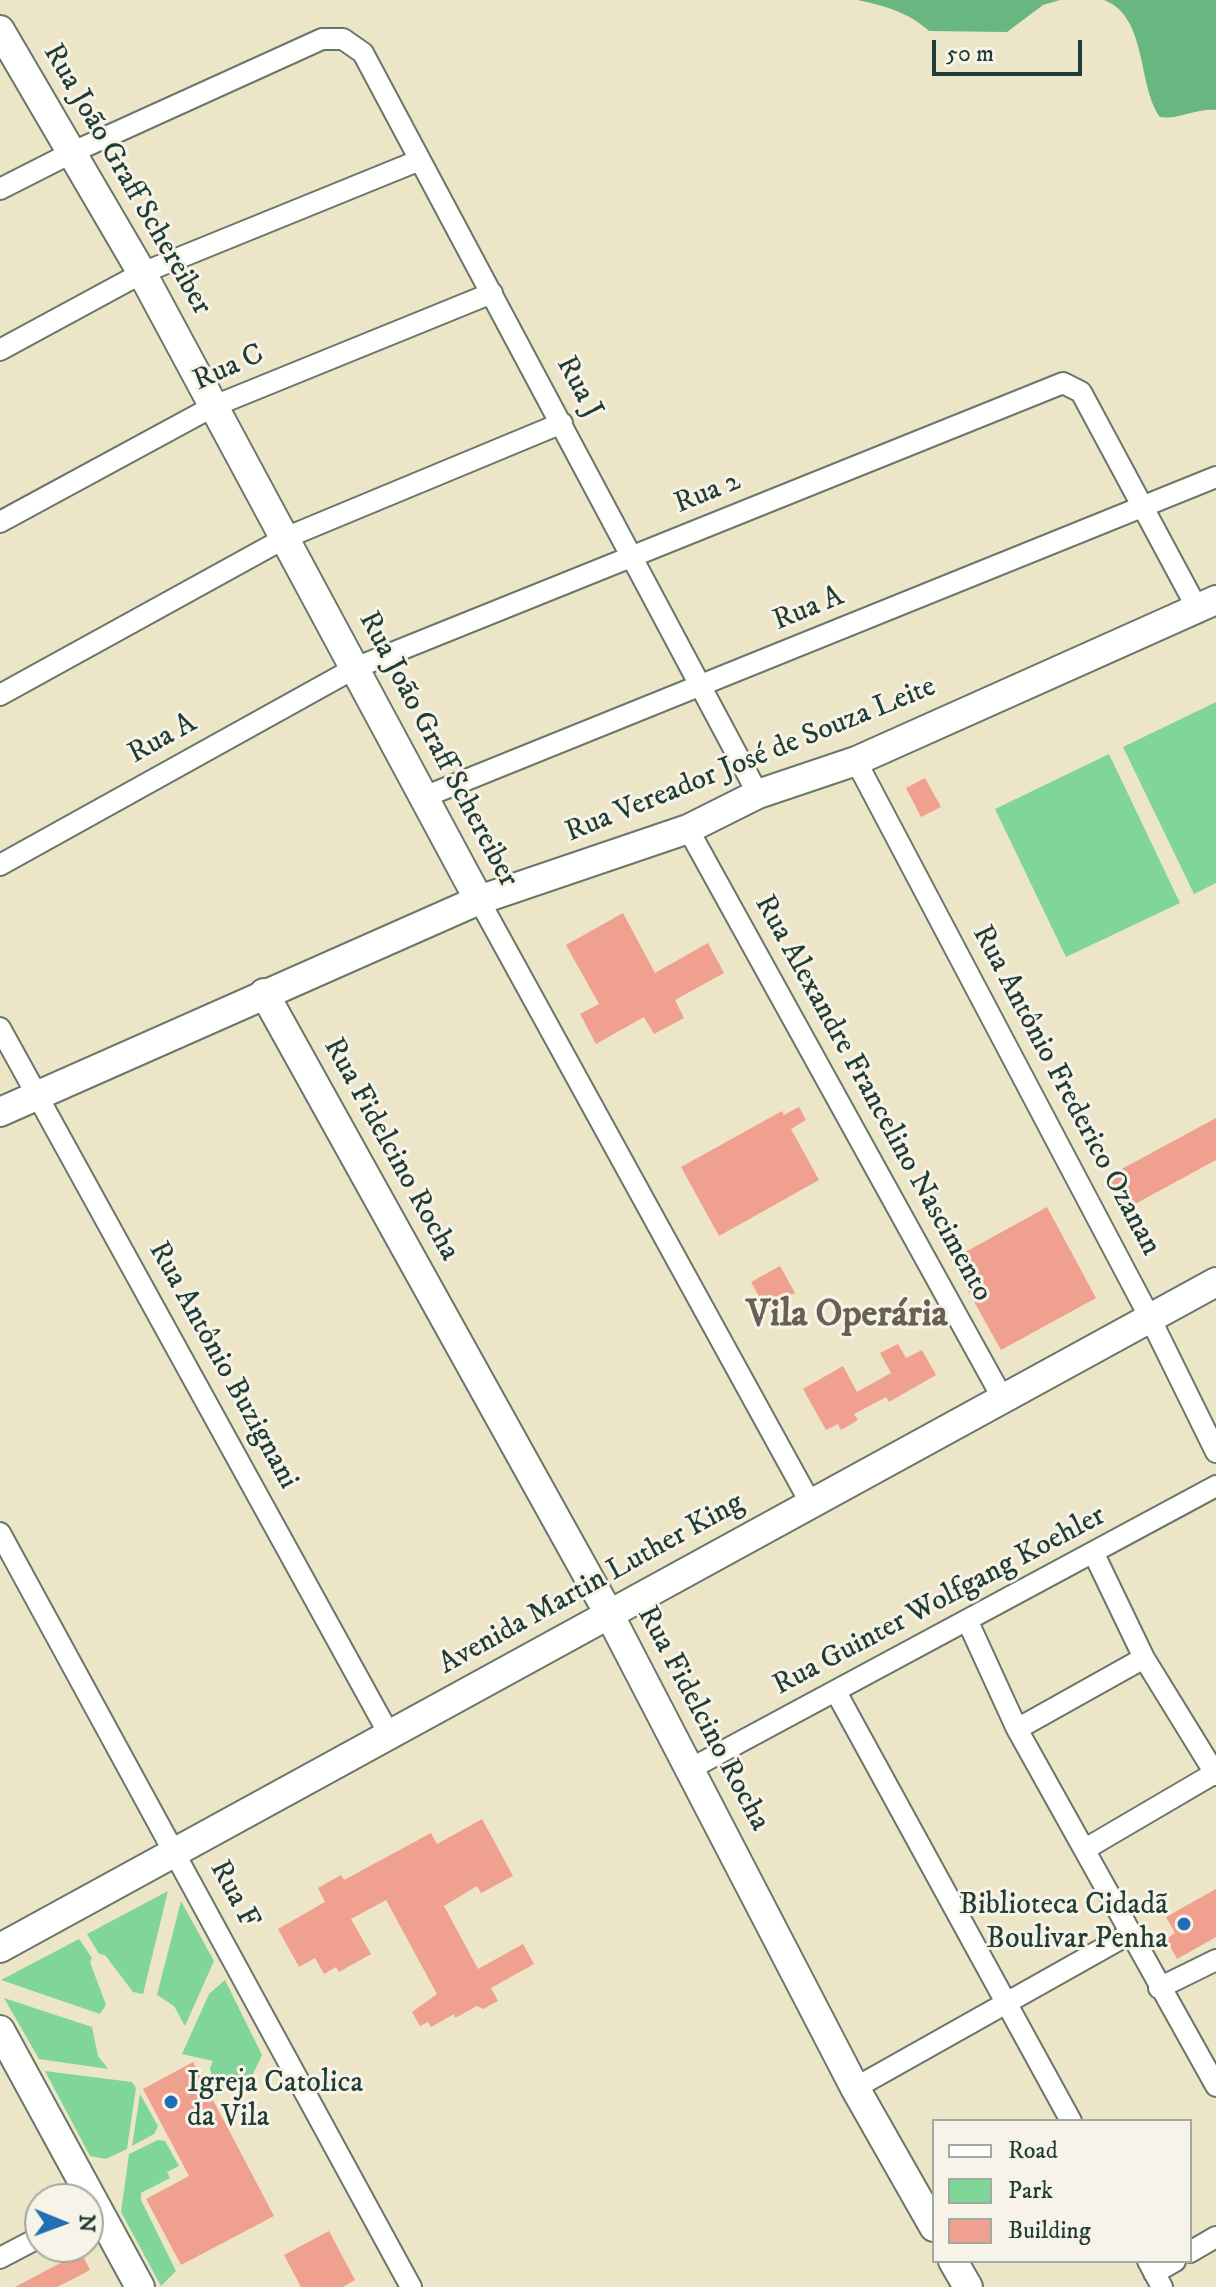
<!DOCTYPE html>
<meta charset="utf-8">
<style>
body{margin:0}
#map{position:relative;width:1216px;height:2287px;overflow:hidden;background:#ede5c8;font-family:"IM FELL DW Pica",serif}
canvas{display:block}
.legend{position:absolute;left:932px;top:2119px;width:260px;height:144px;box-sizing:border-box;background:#f7f3e8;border:2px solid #a1aaa0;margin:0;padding:10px 14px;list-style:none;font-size:24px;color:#1f3d34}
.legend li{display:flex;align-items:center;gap:16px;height:40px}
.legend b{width:40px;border:2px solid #a1aaa0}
.north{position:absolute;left:24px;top:2183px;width:80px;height:80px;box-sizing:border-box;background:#f7f3e8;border:2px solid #a1aaa0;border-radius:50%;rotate:91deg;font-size:22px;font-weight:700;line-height:32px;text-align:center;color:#1f3d34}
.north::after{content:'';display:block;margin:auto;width:28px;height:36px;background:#1f6fb2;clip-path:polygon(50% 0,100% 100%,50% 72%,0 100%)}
.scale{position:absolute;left:932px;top:40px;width:150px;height:36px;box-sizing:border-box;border:4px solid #1f3d34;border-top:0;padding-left:10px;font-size:24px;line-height:28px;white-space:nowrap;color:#1f3d34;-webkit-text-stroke:6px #f7f3e8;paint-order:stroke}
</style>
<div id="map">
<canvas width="1216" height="2287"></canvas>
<ul class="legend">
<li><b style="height:10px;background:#fff"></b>Road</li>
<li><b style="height:22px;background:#80d699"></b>Park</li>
<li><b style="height:22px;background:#f0a08e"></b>Building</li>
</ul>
<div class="north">N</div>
<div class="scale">50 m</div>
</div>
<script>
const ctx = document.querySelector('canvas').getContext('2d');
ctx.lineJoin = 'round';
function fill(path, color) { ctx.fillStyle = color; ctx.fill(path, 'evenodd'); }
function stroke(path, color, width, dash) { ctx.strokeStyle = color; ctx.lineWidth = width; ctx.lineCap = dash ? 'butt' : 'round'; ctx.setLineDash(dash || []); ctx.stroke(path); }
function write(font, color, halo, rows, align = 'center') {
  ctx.font = font + ' "IM FELL DW Pica",serif'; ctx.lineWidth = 6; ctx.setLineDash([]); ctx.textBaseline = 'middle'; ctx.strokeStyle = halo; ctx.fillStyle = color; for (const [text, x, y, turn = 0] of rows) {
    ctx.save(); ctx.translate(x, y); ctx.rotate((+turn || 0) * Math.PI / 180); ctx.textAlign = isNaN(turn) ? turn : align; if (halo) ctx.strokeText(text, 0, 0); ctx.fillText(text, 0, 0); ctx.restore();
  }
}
fill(new Path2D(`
 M1216,702V883L1194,894L1123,747Z
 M1109,754L1180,903L1066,957L995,809Z
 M168,1891L143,1994L133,1992L105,1955L99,1954L87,1934Z
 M181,1901L214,1961L185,2026L174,2006L157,1995Z
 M79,1939L92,1958L90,1962L106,2005L100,2014L1,1980Z
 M225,1980L262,2055L253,2074L216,2095L210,2068L213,2061L182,2054L209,1994Z
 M4,1998L92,2027L98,2056L108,2069L39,2059Z
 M45,2071L132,2082L136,2088L127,2149L106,2159L90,2156Z
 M140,2094L158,2126L154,2134L132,2146Z
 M158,2140L165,2141L179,2166L167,2172L170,2178L141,2193V2200L176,2271L161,2286L121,2212L129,2154Z`), '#80d699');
fill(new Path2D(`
 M858,0H1060L1043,5L1007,32L929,31C908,12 885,6 858,0Z
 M1104,0H1216V110C1195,108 1180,120 1160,117C1137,85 1148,17 1104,0Z`), '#68b781');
fill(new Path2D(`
 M925,778L941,807L921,817L906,788Z
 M623,913L655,973L708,943L724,973L675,1000L684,1018L654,1034L644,1017L596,1044L580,1014L599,1004L566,945Z
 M799,1107L806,1120L791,1129L819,1180L719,1236L681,1167L782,1111L784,1115Z
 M1216,1118V1160L1124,1210L1107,1177Z
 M1047,1207L1096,1298L1001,1350L951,1260Z
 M780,1266L795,1293L766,1309L751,1282Z
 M898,1344L906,1358L922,1350L936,1375L889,1402L886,1397L854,1414L858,1420L841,1430L838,1424L826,1430L803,1389L843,1366L857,1392L891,1373L880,1353Z
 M482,1819L513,1876L481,1893L477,1886L444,1906L478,1969L523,1944L534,1964L491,1988L498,2001L483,2009L477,2006L455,2018L454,2014L431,2027L428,2022L420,2026L412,2012L437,1994L386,1900L351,1919L371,1954L339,1972L336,1967L324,1974L315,1958L299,1967L278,1929L325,1902L318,1888L341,1875L344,1880L431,1833L437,1844Z
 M1216,1889V1937L1177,1959L1166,1939L1175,1933L1166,1917Z
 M193,2062L274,2216L181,2265L146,2199L189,2176L143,2089Z
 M329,2231L355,2280L343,2287H301L284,2255Z
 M81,2252L90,2270L75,2278L57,2287H15Z`), '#f0a08e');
const street = new Path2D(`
 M0,189L73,152L322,39H343L363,53L758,794
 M0,350L142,273L420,160
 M0,522L214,406L492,293
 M0,695L285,538L562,423
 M856,761L1150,1318L1216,1452
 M424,797L1216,477
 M688,829L1003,1399
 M0,865L355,668L1063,383L1081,392L1197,608
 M479,900L811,1504
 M0,1028L389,1734
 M0,1533L411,2287
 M1094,1554L1144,1658L1216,1775
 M968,1622L1017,1729L1216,2086
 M836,1692L1071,2121
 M1017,1729L1144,1658
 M690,1769L1216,1486
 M1087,1848L1215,1773
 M1159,1988L1216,1960
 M855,2088L1129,1934
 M1190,2252L1216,2237
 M0,2258L40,2237
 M1148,2261L1162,2287
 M1154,2273L1175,2261`);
const secondary = new Path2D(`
 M0,30L142,273L479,900
 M264,993L609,1614L855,2088L934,2227
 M0,1112L479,900L688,829L758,794L856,761L1216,600
 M0,1948L1216,1282
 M0,2030L140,2287
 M953,2261L968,2287`);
stroke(street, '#677868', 24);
stroke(secondary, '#677868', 32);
stroke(street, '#fff', 20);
stroke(secondary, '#fff', 28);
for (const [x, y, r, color] of [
 [1184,1924,8,"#1f6fb2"],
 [171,2102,8,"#1f6fb2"]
]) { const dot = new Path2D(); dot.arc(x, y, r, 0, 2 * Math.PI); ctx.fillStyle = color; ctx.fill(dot); stroke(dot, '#f7f3e8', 3); }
write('30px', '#1f3d34', '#f7f3e8', [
 ["Rua João Graff Schereiber",126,180,60],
 ["Rua C",229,369,-24],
 ["Rua J",578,388,62],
 ["Rua 2",708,494,-22],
 ["Rua A",809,610,-22],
 ["Rua A",163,740,-29],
 ["Rua João Graff Schereiber",437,750,62],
 ["Rua Vereador José de Souza Leite",751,761,-22],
 ["Rua Antônio Frederico Ozanan",1065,1091,62],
 ["Rua Alexandre Francelino Nascimento",872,1099,61],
 ["Rua Fidelcino Rocha",390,1150,61],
 ["Rua Antônio Buzignani",222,1366,61],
 ["Avenida Martin Luther King",592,1585,-29],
 ["Rua Guinter Wolfgang Koehler",940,1602,-28],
 ["Rua Fidelcino Rocha",702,1719,62],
 ["Rua F",233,1895,62]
]);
write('30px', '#1f3d34', '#f7f3e8', [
 ["Biblioteca Cidadã",1168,1907],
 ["Boulivar Penha",1168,1941],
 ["Igreja Catolica",187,2085,"left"],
 ["da Vila",187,2119,"left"]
], 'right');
write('bold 38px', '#686054', '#f7f3e8', [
 ["Vila Operária",847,1317]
]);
</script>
